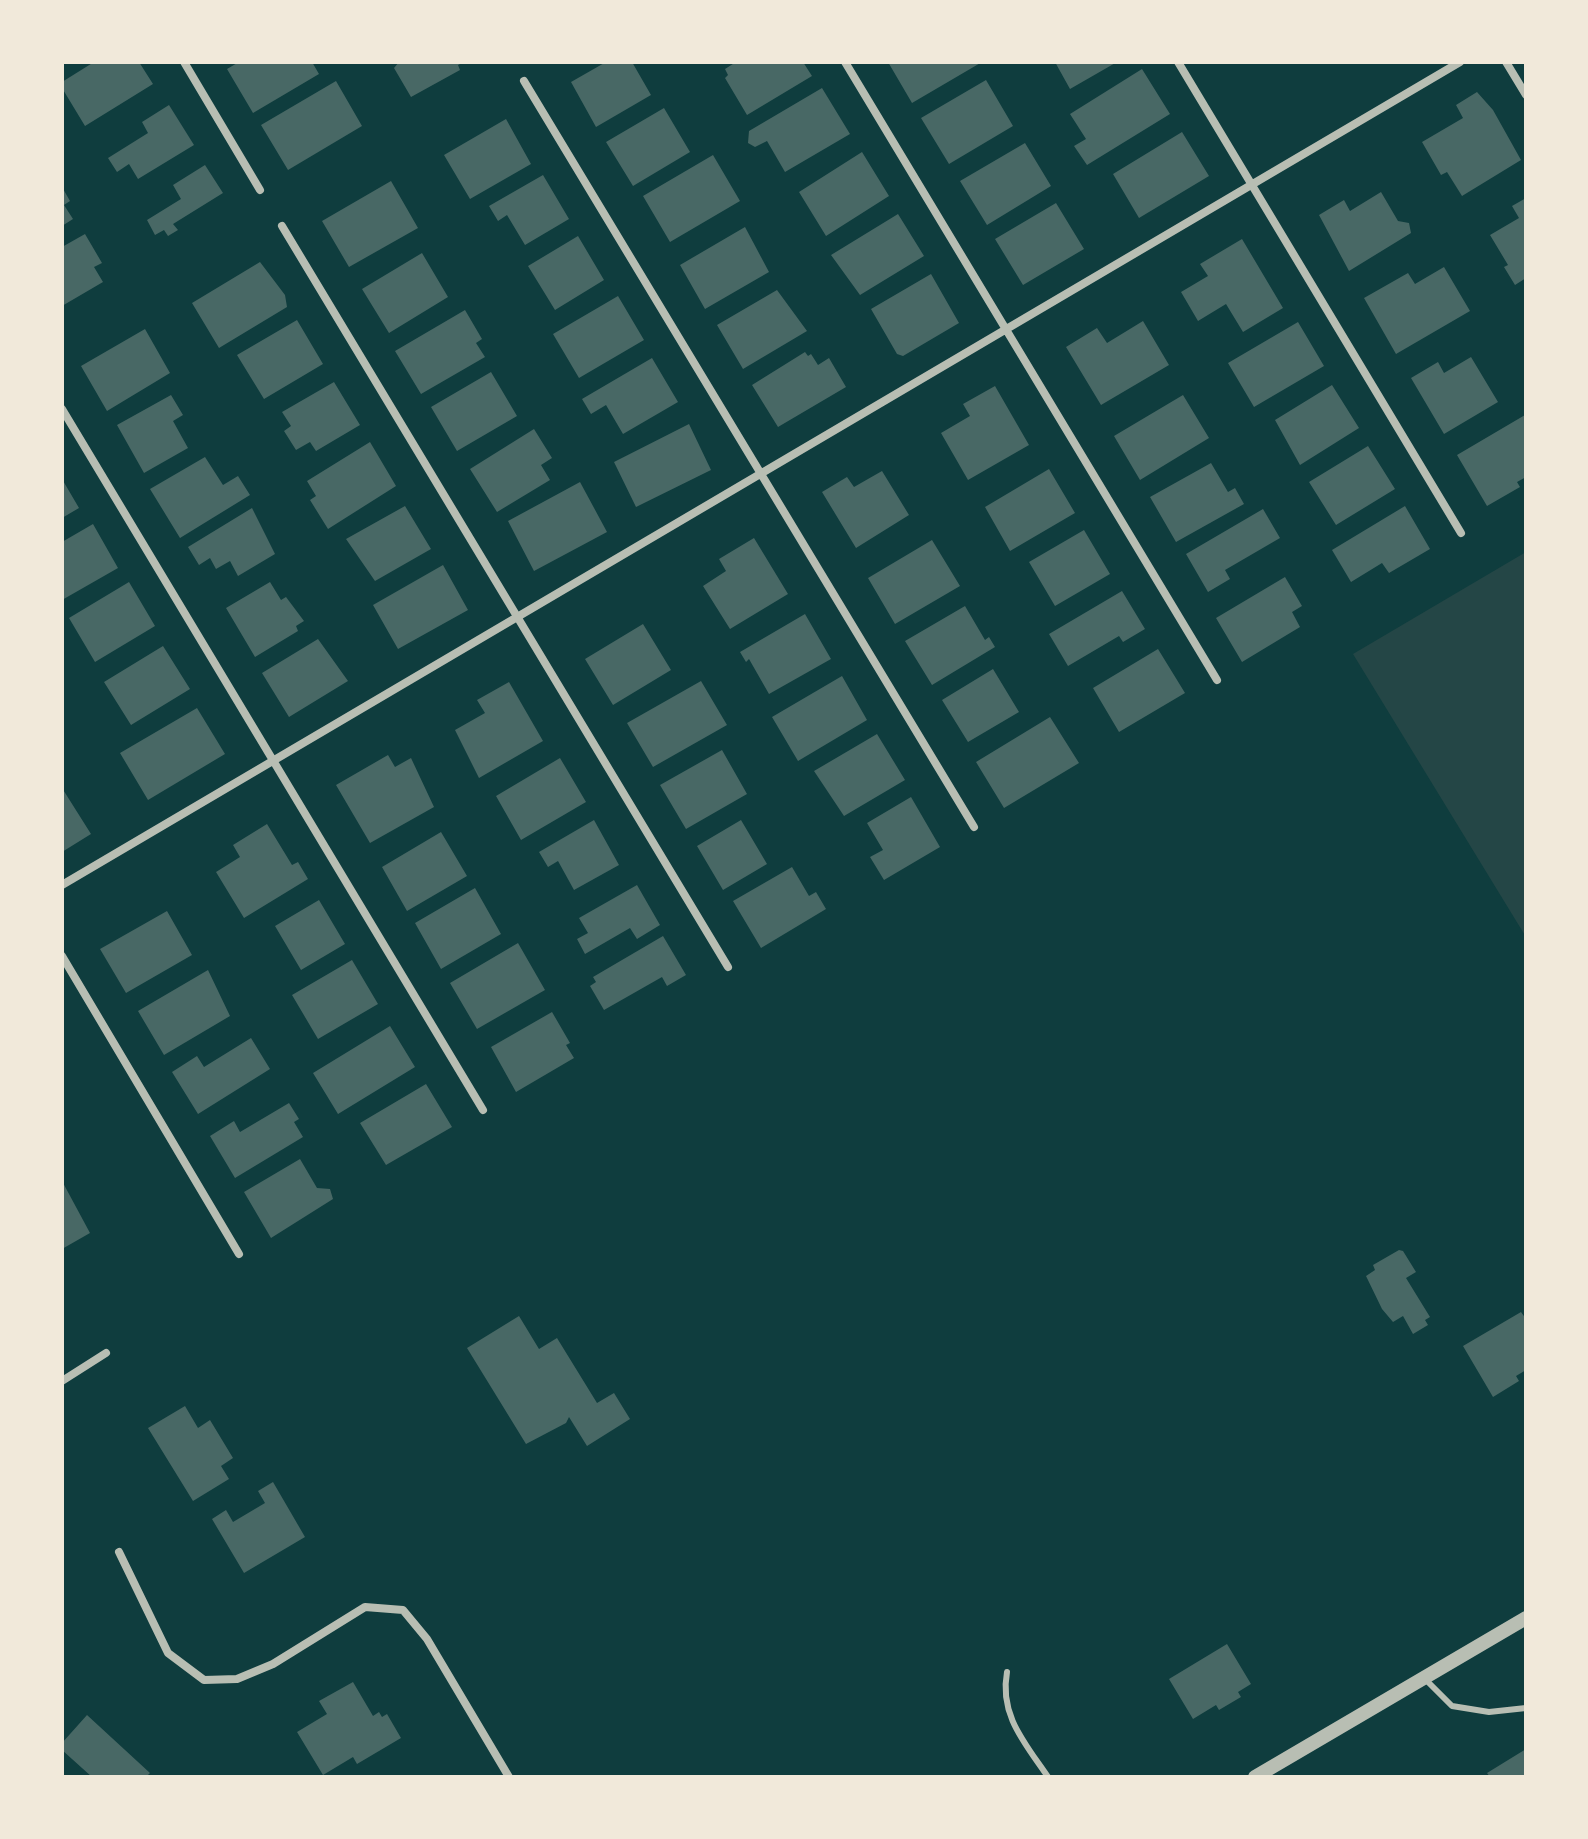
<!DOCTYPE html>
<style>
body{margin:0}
#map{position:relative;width:1588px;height:1839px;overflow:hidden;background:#0f3d3e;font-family:"DM Sans",sans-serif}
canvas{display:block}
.frame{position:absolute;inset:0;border:64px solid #f1e9da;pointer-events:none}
</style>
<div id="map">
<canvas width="1588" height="1839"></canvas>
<div class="frame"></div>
</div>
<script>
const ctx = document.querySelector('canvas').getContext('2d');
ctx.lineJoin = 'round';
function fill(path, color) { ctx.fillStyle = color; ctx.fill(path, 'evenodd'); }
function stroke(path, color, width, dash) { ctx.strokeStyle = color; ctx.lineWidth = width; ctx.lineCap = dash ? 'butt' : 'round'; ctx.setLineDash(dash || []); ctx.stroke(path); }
fill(new Path2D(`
 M1526,552V937L1353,654Z`), '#244646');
fill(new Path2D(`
 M94,62H139L153,84L85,126L62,88V82Z
 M239,62H312L319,74L253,113L227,69Z
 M399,62H464L458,65L460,70L411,97L394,68Z
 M606,62H632L651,95L596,127L571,82Z
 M736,62H803L812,76L747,115L725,78L728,75L725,69Z
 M888,62H982L912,103Z
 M1055,62H1117L1070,89Z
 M1142,69L1170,114L1087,165L1074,146L1086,139L1070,114Z
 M986,80L1013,126L949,164L921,118Z
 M336,81L362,126L288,170L261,125Z
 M822,88L850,134L785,172L767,141L755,147L748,143L749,131Z
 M1477,92L1493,110L1521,160L1462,196L1447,172L1441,175L1422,142L1463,118L1456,105Z
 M169,105L194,145L138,179L129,164L117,172L108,158L148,133L142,122Z
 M664,108L690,152L633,186L606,142Z
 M506,119L531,164L470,199L444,155Z
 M1182,132L1209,176L1139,218L1113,174Z
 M1025,143L1051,186L987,225L960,181Z
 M862,152L889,196L826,236L799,192Z
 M713,155L740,201L670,242L643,196Z
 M205,165L223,193L173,224L178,230L168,236L164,230L155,235L147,220L181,199L173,185Z
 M543,175L569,219L525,245L507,215L498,221L489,206Z
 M391,181L418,228L349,267L322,221Z
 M62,187L70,201L64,205L73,219L62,226Z
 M1381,192L1398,221L1409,223L1411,233L1349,271L1319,215L1344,200L1350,211Z
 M1526,198V278L1515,285L1504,267L1508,265L1490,235L1519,218L1512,206Z
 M1056,203L1084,249L1023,285L995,239Z
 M898,214L924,256L860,295L831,255Z
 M745,227L769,272L705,309L680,265Z
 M85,234L102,263L94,267L103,282L62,306V247Z
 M578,236L604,280L555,310L528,266Z
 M1242,239L1283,308L1243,332L1226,304L1198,321L1181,292L1208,276L1200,264Z
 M422,253L448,297L389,333L362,289Z
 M260,262L285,295L287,307L219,348L192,303Z
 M1444,267L1470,311L1396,354L1364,298L1408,273L1415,284Z
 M931,274L959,323L903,356L897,354L871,309Z
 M777,290L807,331L743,369L717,325Z
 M618,296L644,340L579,378L553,334Z
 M465,310L482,339L476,343L485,357L421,394L395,351Z
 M297,320L323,364L264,399L237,355Z
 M1143,321L1169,365L1101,405L1066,347L1097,328L1107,343Z
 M1298,322L1324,366L1254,407L1228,363Z
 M145,329L170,373L107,411L81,366Z
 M805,352L808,356L811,354L818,365L829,358L846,387L778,427L752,385Z
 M1471,357L1498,402L1444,434L1411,378L1438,362L1444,373Z
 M652,358L678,402L623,434L606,405L591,414L582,399Z
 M491,372L517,416L457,451L431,407Z
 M334,382L360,425L316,451L310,442L296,450L284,431L291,426L282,412Z
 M1332,385L1359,428L1300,465L1275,420Z
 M995,386L1029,445L968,480L941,433L970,416L963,404Z
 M171,395L183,415L173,421L188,448L144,473L117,425Z
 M1183,395L1209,438L1140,480L1114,436Z
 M1525,415L1526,477L1517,482L1520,487L1487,506L1457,455Z
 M689,424L711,470L636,507L614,462Z
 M534,429L552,458L541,465L550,480L497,512L470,469Z
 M370,442L396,486L328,529L310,500L316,496L307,481Z
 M1368,446L1395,489L1336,525L1309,482Z
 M205,457L223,485L238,476L250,495L180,538L150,489Z
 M1211,463L1228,492L1235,488L1244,504L1176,542L1150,497Z
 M1049,469L1075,513L1010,551L985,507Z
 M882,471L909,515L856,548L822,492L847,477L854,487Z
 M62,479L79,508L62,518Z
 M580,482L607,532L534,571L508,521Z
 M405,506L431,549L375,581L346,539Z
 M1405,506L1430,549L1389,573L1382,563L1351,582L1332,550Z
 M252,508L275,554L238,576L230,561L216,569L210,558L199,565L188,547Z
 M1263,509L1280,538L1225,570L1230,579L1208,592L1186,554Z
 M93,524L118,568L62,600V542Z
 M1084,530L1110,574L1055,606L1029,562Z
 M754,538L788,594L730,629L703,586L726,571L719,559Z
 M932,540L960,586L895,624L868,578Z
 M443,565L468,610L398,649L373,605Z
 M1285,577L1302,606L1292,612L1300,627L1242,662L1216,618Z
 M129,582L155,626L95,662L69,618Z
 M270,582L281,600L286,597L304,621L296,626L298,631L255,657L226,608Z
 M1122,591L1145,629L1123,642L1119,636L1068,666L1049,634Z
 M965,606L985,640L989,637L995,647L932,685L905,641Z
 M805,614L831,659L769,694L749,659L746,662L740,652Z
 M643,624L671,670L613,705L585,659Z
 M318,639L348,681L289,717L262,673Z
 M163,646L190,689L131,725L104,682Z
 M1158,649L1185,693L1119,732L1093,688Z
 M993,669L1019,712L968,742L942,700Z
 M842,676L867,720L798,761L772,717Z
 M701,681L727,725L653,767L627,723Z
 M509,682L543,741L479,778L455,730L485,713L477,700Z
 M197,708L225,754L148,800L120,753Z
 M1050,717L1079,763L1004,808L976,762Z
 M877,734L905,780L844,816L814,771Z
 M722,750L747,794L686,829L660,785Z
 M388,755L395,767L411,758L434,807L370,843L336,785Z
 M560,758L586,802L521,840L496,796Z
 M62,788L91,834L62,852Z
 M911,797L940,847L884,880L870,857L883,850L867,823Z
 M594,820L619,865L574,890L558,861L548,867L539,852Z
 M741,820L767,864L723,890L697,846Z
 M267,824L292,865L298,862L308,879L244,918L216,872L240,857L233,845Z
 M441,832L467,876L407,911L382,867Z
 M792,867L809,896L816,892L826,909L761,948L733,901Z
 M637,885L660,925L637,939L630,928L585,954L577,939L588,933L579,918Z
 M475,888L501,934L441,969L415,923Z
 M319,900L345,944L301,970L275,926Z
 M167,911L192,955L126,993L100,949Z
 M663,936L686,975L667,986L662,977L604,1010L590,986L596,982L593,977Z
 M518,943L545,990L477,1029L450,983Z
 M352,960L378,1004L318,1039L292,995Z
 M208,970L230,1016L164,1055L138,1011Z
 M552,1012L570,1043L566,1045L574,1058L516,1092L491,1047Z
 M390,1026L415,1067L338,1114L313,1073Z
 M251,1038L270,1069L198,1114L172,1072L197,1056L204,1067Z
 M426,1084L452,1127L386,1165L360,1123Z
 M289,1103L299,1119L294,1122L303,1137L235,1178L210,1136L234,1121L240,1132Z
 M300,1159L317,1188L330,1189L333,1199L271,1238L244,1192Z
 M62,1181L90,1233L62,1249Z
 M1399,1250L1403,1251L1416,1272L1406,1278L1430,1317L1425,1320L1428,1325L1413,1334L1403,1316L1393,1322L1382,1309L1366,1276L1375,1270L1373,1265Z
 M1521,1312L1526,1319V1370L1516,1376L1519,1381L1493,1397L1463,1346Z
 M519,1316L539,1349L557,1338L597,1403L614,1393L630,1419L587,1446L569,1417L566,1423L526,1444L467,1348Z
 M185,1406L198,1428L210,1420L233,1458L221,1466L229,1479L193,1501L148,1428Z
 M273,1482L305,1537L244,1573L212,1519L226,1510L233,1522L265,1503L258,1491Z
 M1227,1644L1251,1684L1238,1692L1241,1697L1219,1710L1216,1705L1193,1719L1169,1679Z
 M353,1682L373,1716L379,1712L382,1717L387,1714L401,1738L357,1764L353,1757L323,1775L297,1732L327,1714L319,1701Z
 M87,1715L150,1773L146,1777H92L62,1750V1743Z
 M1526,1749V1777H1490L1487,1773Z`), '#486865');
stroke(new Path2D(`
 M1007,1672C999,1715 1025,1743 1048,1777
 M1424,1678L1452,1706L1489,1712L1526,1708`), '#b8beb3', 6);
stroke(new Path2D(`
 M184,62L260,190
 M845,62L1217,680
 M1178,62L1461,533
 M1506,62L1526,95
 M524,81L974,827
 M282,226L728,967
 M62,409L483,1110
 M62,885L1460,62
 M62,956L239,1254
 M62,1381L106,1353
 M119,1552L168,1653L204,1680L237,1679L273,1664L365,1607L403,1610L427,1639L509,1777`), '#b8beb3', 8);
stroke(new Path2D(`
 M1255,1777L1526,1618`), '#b8beb3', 14);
</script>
